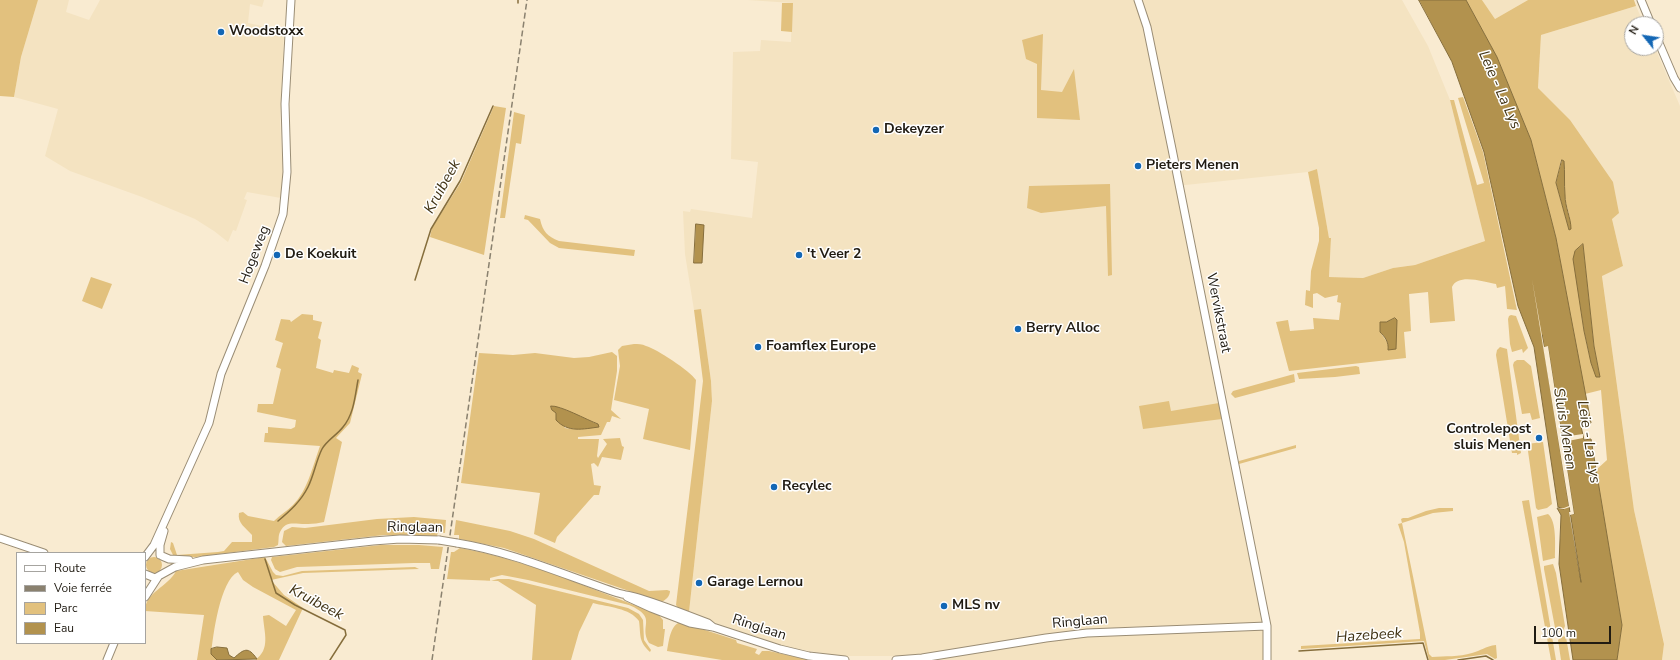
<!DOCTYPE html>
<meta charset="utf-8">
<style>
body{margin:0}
#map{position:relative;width:1680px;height:660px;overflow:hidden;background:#f9ebd1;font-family:"Nunito Sans",sans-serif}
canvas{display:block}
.legend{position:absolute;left:16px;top:552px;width:130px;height:92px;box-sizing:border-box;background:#fff;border:1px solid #a6a4a0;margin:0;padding:5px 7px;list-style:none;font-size:12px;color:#201b12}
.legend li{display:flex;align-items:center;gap:8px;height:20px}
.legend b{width:20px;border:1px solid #a6a4a0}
.north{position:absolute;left:1624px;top:16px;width:40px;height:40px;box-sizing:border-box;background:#fff;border:1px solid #a6a4a0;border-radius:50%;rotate:300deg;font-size:11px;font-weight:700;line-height:16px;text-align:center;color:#201b12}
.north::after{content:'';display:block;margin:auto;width:14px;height:18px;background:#1367b5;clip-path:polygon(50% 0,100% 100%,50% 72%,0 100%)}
.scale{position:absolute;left:1534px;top:626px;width:77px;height:18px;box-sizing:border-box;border:2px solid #201b12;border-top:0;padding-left:5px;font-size:12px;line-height:14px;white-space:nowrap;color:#201b12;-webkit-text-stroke:3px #fff;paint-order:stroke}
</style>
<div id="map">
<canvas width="1680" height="660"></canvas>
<ul class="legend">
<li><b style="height:5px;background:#fff"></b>Route</li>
<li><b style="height:5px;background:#8a816f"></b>Voie ferrée</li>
<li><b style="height:11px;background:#e2c17e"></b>Parc</li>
<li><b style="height:11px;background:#b2924e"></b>Eau</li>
</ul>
<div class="north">N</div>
<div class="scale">100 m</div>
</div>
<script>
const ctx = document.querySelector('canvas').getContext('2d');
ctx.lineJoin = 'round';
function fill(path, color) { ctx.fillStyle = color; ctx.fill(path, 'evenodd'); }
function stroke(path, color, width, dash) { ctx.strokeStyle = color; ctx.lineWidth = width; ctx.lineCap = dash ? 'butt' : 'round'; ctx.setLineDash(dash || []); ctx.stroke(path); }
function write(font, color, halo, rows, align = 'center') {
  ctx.font = font + ' "Nunito Sans",sans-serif'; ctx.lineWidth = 3; ctx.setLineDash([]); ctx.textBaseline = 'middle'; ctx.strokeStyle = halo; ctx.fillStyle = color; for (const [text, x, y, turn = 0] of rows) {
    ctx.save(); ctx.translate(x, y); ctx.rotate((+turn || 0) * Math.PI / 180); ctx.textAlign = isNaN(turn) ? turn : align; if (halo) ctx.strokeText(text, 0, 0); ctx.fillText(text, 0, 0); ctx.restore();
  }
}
fill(new Path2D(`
 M38,0H69L66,12L89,20L100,0H264L262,7L250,4L248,23L284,31L280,121L283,175L281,198L247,192L244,199L247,200L236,231L233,230L228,242L214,231L195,219L142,197L70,171L45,156L58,109L14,97L21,57Z
 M748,0H1402L1428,46L1450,100L1485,241L1415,265L1393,268L1363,278L1329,277L1331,238H1329L1317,169L1308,172L1176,186L1265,625L1263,660H898L897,656H840L786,647L741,633L689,612L712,401L711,381L701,310H694L685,254L683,211L690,212L691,209L752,218L758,162L731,159L733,52L760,51L761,40L791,42L792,3Z
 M1482,0H1528L1495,19Z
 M1636,6L1644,24H1632V48H1655L1680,106V660H1662L1664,643L1634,510L1602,275L1623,266L1612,219L1538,88L1541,35Z`), '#f4e3c1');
fill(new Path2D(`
 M0,0H38L21,57L14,97L0,96Z
 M1466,0H1482L1495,19L1528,0H1634L1636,6L1541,35L1538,88L1570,120L1613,182L1619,213L1612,219L1623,266L1602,276L1634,510L1664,644L1662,660H1617L1622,625L1596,470L1607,460L1601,390L1585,394L1556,238L1531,140L1497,57ZM1561,160L1564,161C1565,173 1564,184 1565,196C1566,209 1572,215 1569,230L1556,184ZM1583,244L1594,346L1599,371L1596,376C1581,337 1580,293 1575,251Z
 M782,3H793L792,32L781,31Z
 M1043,34L1041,90L1062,92L1074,69L1080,120L1037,118V64L1026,59L1022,40Z
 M1463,97L1483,152L1517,310L1507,309L1505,286L1497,288L1496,284C1484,282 1458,273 1452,287L1455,321L1430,323L1428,292L1409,294L1411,331L1404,332L1406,358L1289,371L1276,322L1288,320L1290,331L1314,329L1313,318L1339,320L1341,303L1337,302L1338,295L1325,298L1317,293L1313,294V308L1305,305L1306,290L1310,291L1311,271L1319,241V228L1308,172L1317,169L1329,238H1331L1329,277L1363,278L1393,268L1415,265L1485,241L1450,100H1454L1477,185L1484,183L1458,98ZM1395,318L1389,345L1380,332V322H1386Z
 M494,106L506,108L484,255L430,237L432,228L461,182Z
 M514,112L525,115L521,144L516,143L505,218H500Z
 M1110,184L1112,275L1108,276L1106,206L1041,213L1027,208L1029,186Z
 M525,215L540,219C543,232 547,236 559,241L635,250L634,256L559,248L550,243L528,220L524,219Z
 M91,277L112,284L102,309L82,301Z
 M701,309L711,381L712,401L689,612L679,609L676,605L703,381L694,310Z
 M302,314L313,315V320L322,322L318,338L321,340L316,368L333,373L334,370L349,373L352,365L359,368L358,372L362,374L350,423L336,438L342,442L324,522C319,523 313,524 308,524C297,525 286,519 280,532C278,536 279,540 278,545L274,547L196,557H174L170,549L171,542L173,543L177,555L218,552L224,551L232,542H252V535C246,528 237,523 239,513L243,512L248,516L274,521C280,515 287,511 293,505C308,490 313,465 320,446L264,442L265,433H268V427L291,429L295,427L296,420L257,412L258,404H273L281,369L276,367L283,343L275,340L281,319L290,320L291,322Z
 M1511,315L1516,316L1528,348L1523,353L1522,349L1512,352L1510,344L1508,319L1509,316Z
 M634,344C638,344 642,344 646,346C657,349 690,371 696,380L690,450L643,439L649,409L614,400L620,366L618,350L622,346Z
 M1500,347L1507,349L1521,453L1517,455V453H1512L1496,355L1497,350Z
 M479,353L513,355L535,353L574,358L589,357L612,352L617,356V371L611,410L621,419L612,416L610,422H607L601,435L578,437V439H599L597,456L598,458L607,444L603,439L620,438L622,446L624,447L621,460L602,457L598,467L594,463L591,464L594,485L601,486L599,495H594L557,537L555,543L534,534L540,493L461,483ZM559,407L585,419L598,424C586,429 578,430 565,428L556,413Z
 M1517,360H1524L1531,366L1540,418L1532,420L1530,413L1522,414L1513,365L1514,362Z
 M1356,366L1359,367L1360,374L1335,377L1299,379L1297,373Z
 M1294,374L1295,382L1235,398L1231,394L1233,391Z
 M1169,401L1171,411L1219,403L1222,419L1143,429L1139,406Z
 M1543,442L1552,504L1547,508L1538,510L1536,508L1527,444Z
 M1296,445V448L1239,464V461Z
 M1529,500L1556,660H1551L1522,501Z
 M1439,508H1453V511L1433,513L1402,523L1429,654L1432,657C1445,656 1459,657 1472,653C1481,651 1485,646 1496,645L1497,658L1495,659L1487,654L1445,660H1429L1424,641L1301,649V646L1420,639V633L1404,542L1398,524L1402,523L1401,519L1403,518H1408L1426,511Z
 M1548,514C1557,521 1555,547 1555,558L1543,561L1537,517Z
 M414,517L446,520L445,533L438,532L437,536L384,535L286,546L282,542L284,531L292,527L305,528L377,519Z
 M456,520L510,531L534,539L649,591L667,590L670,591C670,596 666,600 661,602L504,548L459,539V535H454Z
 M381,545H419L443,547L439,569H431L430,563H414L297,567L280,572L275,569L271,560L272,557Z
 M460,548C528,560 593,590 658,614L663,620V629H665L663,646L658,647L649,643C638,625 659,618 629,605L528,580L502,575L490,578V581L498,579H509L628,608L639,614L643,620L644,640L651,650L650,652C638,641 641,635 639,621C630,608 608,607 593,603L579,632L571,660H532L536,605L498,581L447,579L451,552H454Z
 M146 565a8 8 0 1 1 16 0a8 8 0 1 1-16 0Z
 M265,557L273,572L276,575L283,576L302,571L415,567L419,569L303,573L271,580L284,595L303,608L279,660H255C271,649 264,633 263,616L269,615L286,626L296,610L253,587L243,580L238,572C220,580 213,636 211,654L217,660H197L204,615L145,611C145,592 168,587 176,571Z
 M1553,564L1556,573L1565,626L1563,631L1556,633L1544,569V566Z
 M680,622L736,640L737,643L757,649L755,653L759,655L762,651H769L810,660H722L667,651C669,641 670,626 680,622Z
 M1562,636L1566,637L1570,660H1561L1558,640Z`), '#e2c17e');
const water = new Path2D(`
 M1419,0H1466L1497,57L1531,140L1556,238L1591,423L1581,426L1584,440L1591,439L1622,625L1617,660H1573L1559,564L1561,515L1557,508L1564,509L1558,507L1534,347L1518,306L1484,152L1452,62ZM1542,335L1544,347H1548L1574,514H1570L1581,582Z
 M1562,160L1564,161C1565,172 1564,184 1565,195C1565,207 1571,218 1571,229L1569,230L1556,183Z
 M696,224L704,225L702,263H694Z
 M1583,244L1594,346L1600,377H1596L1591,363L1584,331L1573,259L1575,251Z
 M1395,318L1397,320L1396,349L1388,350C1389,342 1385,337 1380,332V322H1386Z
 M551,406C560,405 587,420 598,424L599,427C583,429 568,433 556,420V413L552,410Z
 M217,647L227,648L229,655L234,658C244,649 248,646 257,659L217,660L211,654V649Z`);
fill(water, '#b2924e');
stroke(water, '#866e3c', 1);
fill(new Path2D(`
 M1532,279L1544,347L1548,346L1562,437L1583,434V438L1563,442L1574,514L1570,515L1581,582L1569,512H1571L1570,507L1564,509L1557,508H1564L1569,506Z`), '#f9ebd1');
stroke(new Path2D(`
 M518,3V0
 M415,280L431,229L460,181L493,106
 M278,521C290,511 301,501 308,487C314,475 316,461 322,449C327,440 337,435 343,427C354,414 355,396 358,380
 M265,559L276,593L295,605L345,630L346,635L330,660
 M1299,651L1423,643L1428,660
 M1458,660L1486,656L1493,660`), '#866e3c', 1.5);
const secondary = new Path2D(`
 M1138,0L1147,27L1172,149L1267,626V660
 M1641,0L1651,24
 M1656,36L1674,78L1680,88
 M0,538L44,553
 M457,543C513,552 564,575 618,593C625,595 632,596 639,598C662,605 685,614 708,623L713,627
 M160,555V545L164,531
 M162,556L169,559L189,560
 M145,557L154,545L209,423L221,374L265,266L283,214L287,172L285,104L291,0
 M145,574L155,578L175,567L203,560L373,541L400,539L439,540
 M145,597L158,577
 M627,597L651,608L690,623L713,627L780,649L809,656L845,660
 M107,660L114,643
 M896,660L922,658L1046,638L1087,633L1267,626`);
stroke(secondary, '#9a8d75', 9);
stroke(secondary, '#fff', 7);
stroke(new Path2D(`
 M432,660L527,0`), '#8a816f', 1.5, [6, 3]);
const secondaryBridge = new Path2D(`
 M439,540L457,543`);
stroke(secondaryBridge, '#9a8d75', 9, []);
stroke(secondaryBridge, '#fff', 7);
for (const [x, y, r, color] of [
 [221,32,4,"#1367b5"],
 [876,130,4,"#1367b5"],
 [1138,166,4,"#1367b5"],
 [277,255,4,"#1367b5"],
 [799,255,4,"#1367b5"],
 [1018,329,4,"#1367b5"],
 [758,347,4,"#1367b5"],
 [1539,438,4,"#1367b5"],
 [774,487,4,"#1367b5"],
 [699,583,4,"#1367b5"],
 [944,606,4,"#1367b5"]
]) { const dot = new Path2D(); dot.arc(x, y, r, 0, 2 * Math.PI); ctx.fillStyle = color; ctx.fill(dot); stroke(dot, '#fff', 1.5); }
write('bold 14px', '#201b12', '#fff', [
 ["Woodstoxx",229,32],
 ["Dekeyzer",884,130],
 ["Pieters Menen",1146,166],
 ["De Koekuit",285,255],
 ["'t Veer 2",807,255],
 ["Berry Alloc",1026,329],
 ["Foamflex Europe",766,347],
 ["Controlepost",1531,430,"right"],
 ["sluis Menen",1531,446,"right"],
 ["Recylec",782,487],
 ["Garage Lernou",707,583],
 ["MLS nv",952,606]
], 'left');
write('14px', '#201b12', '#fff', [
 ["Hogeweg",255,255,-69],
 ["Wervikstraat",1218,313,79],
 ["Ringlaan",415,528,1],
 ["Ringlaan",1080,622,-5],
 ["Ringlaan",759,628,18]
]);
write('italic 15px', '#403213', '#fff', [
 ["Leie - La Lys",1499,90,66],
 ["Kruibeek",443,187,-61],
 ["Sluis Menen",1564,429,81],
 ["Leie - La Lys",1588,442,81],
 ["Kruibeek",316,603,28],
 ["Hazebeek",1369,636,-4]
]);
</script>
